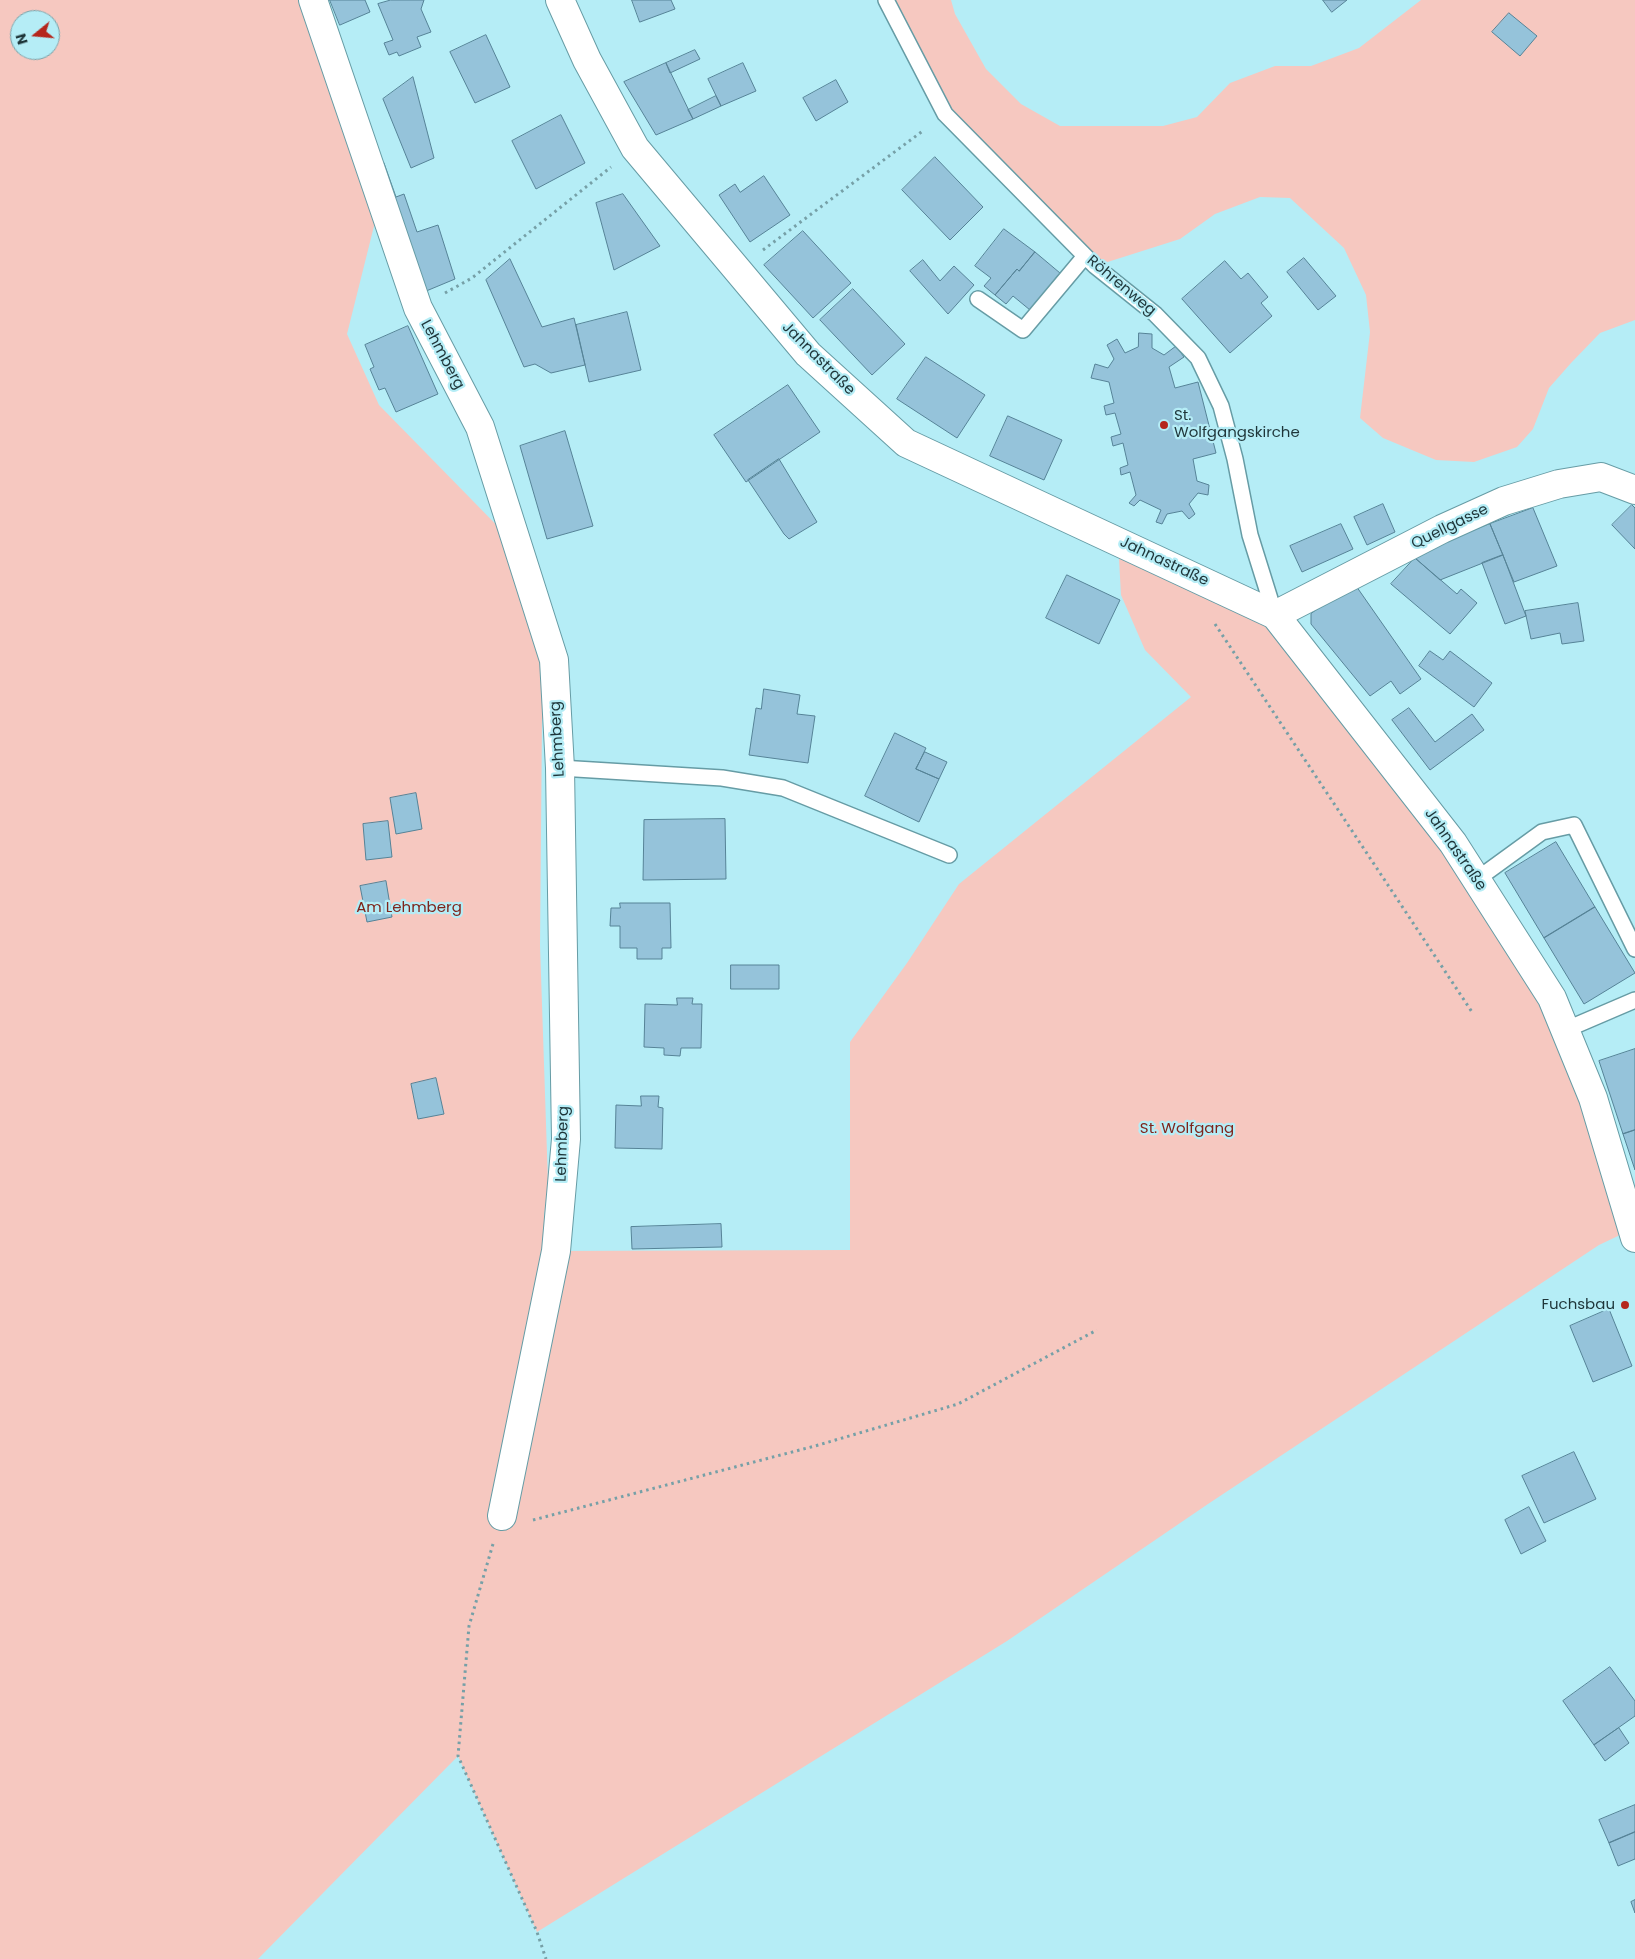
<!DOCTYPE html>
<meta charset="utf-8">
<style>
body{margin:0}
#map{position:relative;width:1635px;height:1959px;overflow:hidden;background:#b5edf6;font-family:Poppins,sans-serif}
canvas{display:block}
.north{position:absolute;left:10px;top:10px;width:50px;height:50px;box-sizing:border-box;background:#b5edf6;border:1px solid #79a3aa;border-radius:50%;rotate:253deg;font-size:14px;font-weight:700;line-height:20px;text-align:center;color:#1e3539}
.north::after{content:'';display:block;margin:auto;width:18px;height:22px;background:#b5261c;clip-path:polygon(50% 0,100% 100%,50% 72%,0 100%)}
</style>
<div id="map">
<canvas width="1635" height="1959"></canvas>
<div class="north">N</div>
</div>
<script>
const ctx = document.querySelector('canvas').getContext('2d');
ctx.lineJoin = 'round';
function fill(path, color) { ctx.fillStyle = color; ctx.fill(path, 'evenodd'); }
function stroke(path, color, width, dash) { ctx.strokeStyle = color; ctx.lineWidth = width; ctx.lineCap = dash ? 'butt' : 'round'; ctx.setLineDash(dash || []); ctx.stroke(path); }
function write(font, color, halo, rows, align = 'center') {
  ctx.font = font + ' Poppins,sans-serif'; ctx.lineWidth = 4.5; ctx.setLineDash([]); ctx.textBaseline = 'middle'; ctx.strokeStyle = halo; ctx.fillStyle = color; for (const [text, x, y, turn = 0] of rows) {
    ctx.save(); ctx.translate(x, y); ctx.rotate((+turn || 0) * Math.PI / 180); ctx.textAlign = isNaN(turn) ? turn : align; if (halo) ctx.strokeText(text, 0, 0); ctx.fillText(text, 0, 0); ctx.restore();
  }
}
fill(new Path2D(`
 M0,0H313L380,202L347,334L379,405L519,548L557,714L542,719L540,945L548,1183L544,1217L560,1218L556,1251L850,1250V1042L907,963L959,884L1191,697L1145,650L1121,595L1118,541L1275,615L1552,998L1630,1223L1618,1236L1599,1245L1208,1504L1007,1641L537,1932L458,1756L258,1959H0ZM20,20H50V50H20Z
 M886,0H951L955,14L986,69L1021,104L1060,126H1163L1197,117L1230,83L1275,66H1311L1359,48L1421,0H1635V320L1600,333L1571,363L1549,388L1533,429L1517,447L1474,462L1436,460L1383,438L1360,418L1370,332L1366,295L1344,248L1290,198L1260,197L1215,214L1180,239L1095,266L945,114Z`), '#f6c8c0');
const building = new Path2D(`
 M330,0H365L370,12L340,25Z
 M391,0H424L421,9L431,32L417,37L421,47L399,56L397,52L389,55L384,43L393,40L378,4Z
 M632,0H671L675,9L640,22Z
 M1323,0H1347L1332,12Z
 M1509,13L1537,36L1520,56L1492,32Z
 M486,35L510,87L475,103L450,52Z
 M695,50L700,59L670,73L666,63Z
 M666,63L693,119L656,135L624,82Z
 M743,63L756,91L721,106L708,79Z
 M413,77L434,158L411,168L383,99Z
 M836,80L848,102L816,121L803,98Z
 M716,96L721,106L693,119L688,110Z
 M561,115L585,163L536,189L512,141Z
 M935,157L983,207L950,240L902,190Z
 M384,163L396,197L404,194L417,232L438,225L455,279L419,294L377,166Z
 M764,176L790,215L750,242L719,195L735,184L740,192Z
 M623,194L660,246L614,270L596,203Z
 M1004,229L1035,252L1019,271L1017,269L995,295L984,286L991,278L975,266Z
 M803,231L851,283L813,318L764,265Z
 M1035,252L1060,273L1030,310L1013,296L1006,304L995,295L1017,269L1019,271Z
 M1304,258L1336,296L1318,310L1287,272Z
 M510,259L542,327L574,318L585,365L551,373L535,364L524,367L486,280Z
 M923,260L940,281L954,266L974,285L948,314L910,271Z
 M1225,261L1241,279L1248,273L1268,297L1261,303L1272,316L1230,353L1182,299Z
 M853,289L905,344L872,375L820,320Z
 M627,312L641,370L589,382L576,325Z
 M408,326L438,394L396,412L385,388L379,390L370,369L374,367L365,345Z
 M1139,333L1152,334V348L1164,355L1176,346L1184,357L1169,367L1175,388L1198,382L1216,453L1193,459L1197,481L1209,485L1208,495L1198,493L1189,504L1195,514L1189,519L1182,511L1167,514L1162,524L1156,522L1161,510L1140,500L1134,506L1129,503L1136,495L1130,472L1121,475L1120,468L1128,465L1123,443L1113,446L1111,437L1121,434L1115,413L1106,415L1104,406L1114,403L1109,382L1091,378L1095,364L1108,368L1114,359L1107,345L1117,339L1125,353L1138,347Z
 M926,357L985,395L957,438L897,399Z
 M788,385L820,432L746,482L714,435Z
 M1008,416L1062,440L1044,480L990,456Z
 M565,431L593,526L547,539L520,446Z
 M779,459L817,522L789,539L784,534L748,480Z
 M1383,504L1395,532L1367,545L1354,517Z
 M1632,505L1635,508V549L1612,525Z
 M1533,508L1557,566L1514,582L1490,524Z
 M1341,524L1353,549L1302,572L1290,546Z
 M1490,524L1503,555L1440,580L1415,558L1419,552Z
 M1503,555L1526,616L1505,624L1482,563Z
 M1415,558L1457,594L1461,589L1477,603L1450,634L1391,584Z
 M1067,575L1120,600L1099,644L1046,618Z
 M1354,583L1421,679L1400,694L1391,681L1370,696L1311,624V614Z
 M1578,603L1584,641L1562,644L1560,633L1531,639L1525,611Z
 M1430,651L1443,660L1450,651L1492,683L1474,707L1419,666Z
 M764,689L800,695L797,714L815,716L808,763L749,755L756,708L761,709Z
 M1409,708L1435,742L1472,714L1484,730L1430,770L1392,720Z
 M895,733L926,748L916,769L939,779L919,822L865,796Z
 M925,752L947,762L939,779L916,769Z
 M416,793L422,829L396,834L390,798Z
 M725,819L726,879L643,880L644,820Z
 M388,821L392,857L366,860L363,824Z
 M1556,842L1595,907L1544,938L1505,873Z
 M386,881L392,917L367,922L360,886Z
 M620,903H670L671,948H662V959H637V948H620V926H610L611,908H620Z
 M1595,907L1635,973L1584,1004L1544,938Z
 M731,965H779V989H731Z
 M677,998H693L692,1004H702L701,1048H681L680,1056L664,1055V1048L644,1047L645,1004L677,1005Z
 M1635,1049V1130L1623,1134L1599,1061Z
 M436,1078L444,1114L418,1119L411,1084Z
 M641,1096H659L658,1107L663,1108L662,1149L615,1148L616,1105L641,1106Z
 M1635,1130V1170L1623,1134Z
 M721,1224L722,1247L632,1249L631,1227Z
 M1609,1309L1632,1366L1593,1382L1570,1326Z
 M1574,1452L1596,1499L1544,1523L1522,1476Z
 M1529,1507L1546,1541L1521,1554L1505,1520Z
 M1610,1667L1635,1701V1716L1594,1745L1563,1701Z
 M1619,1728L1629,1743L1605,1761L1594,1745Z
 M1635,1805V1832L1609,1843L1599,1820Z
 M1635,1832V1859L1618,1866L1609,1843Z
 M1635,1900V1913L1631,1902Z`);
fill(building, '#95c3da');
stroke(building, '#568397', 1);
const service = new Path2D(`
 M886,0L945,114L1095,266L1155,314L1198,358L1221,406L1235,459L1250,535L1275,615
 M978,299L1023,330L1085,256
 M560,768L722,778L783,788L949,855
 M1476,880L1542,832L1574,825L1635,949
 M1565,1030L1635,1000`);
const minor = new Path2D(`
 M313,0L418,308L480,427L554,660L560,768L566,1139L556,1251L502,1516
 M1275,615L1442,529L1504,501L1559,484L1601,477L1635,490`);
const tertiary = new Path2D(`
 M560,0L587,60L635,148L808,354L906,443L1275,615L1453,843L1552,998L1593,1098L1635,1238`);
stroke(service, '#669ca5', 18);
stroke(minor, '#669ca5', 30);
stroke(tertiary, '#669ca5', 30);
stroke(new Path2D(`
 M763,250L924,130
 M445,293L472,278L611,167
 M1215,624L1472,1012
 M533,1520L815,1446L958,1404L1097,1330
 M493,1544L469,1626L458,1756L537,1932L546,1959`), '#76a0a7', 3, [2.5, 4]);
stroke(service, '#fff', 15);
stroke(minor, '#fff', 28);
stroke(tertiary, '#fff', 28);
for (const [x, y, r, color] of [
 [1164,425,5,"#b5261c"],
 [1625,1305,5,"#b5261c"]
]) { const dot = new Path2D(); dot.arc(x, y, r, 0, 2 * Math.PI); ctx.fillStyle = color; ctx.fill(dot); stroke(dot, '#b5edf6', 2); }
write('15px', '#1e3539', '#b5edf6', [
 ["Röhrenweg",1121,286,40],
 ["Lehmberg",442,355,62],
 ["Jahnastraße",818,359,45],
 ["Quellgasse",1450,527,-26],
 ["Jahnastraße",1164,562,25],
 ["Lehmberg",558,739,-93],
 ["Jahnastraße",1455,850,55],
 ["Lehmberg",563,1144,-88]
]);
write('15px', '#1e3539', '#b5edf6', [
 ["St.",1174,416],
 ["Wolfgangskirche",1174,433],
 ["Fuchsbau",1615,1305,"right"]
], 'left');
write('15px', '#7f241b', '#b5edf6', [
 ["Am Lehmberg",409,908],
 ["St. Wolfgang",1187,1129]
]);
</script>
